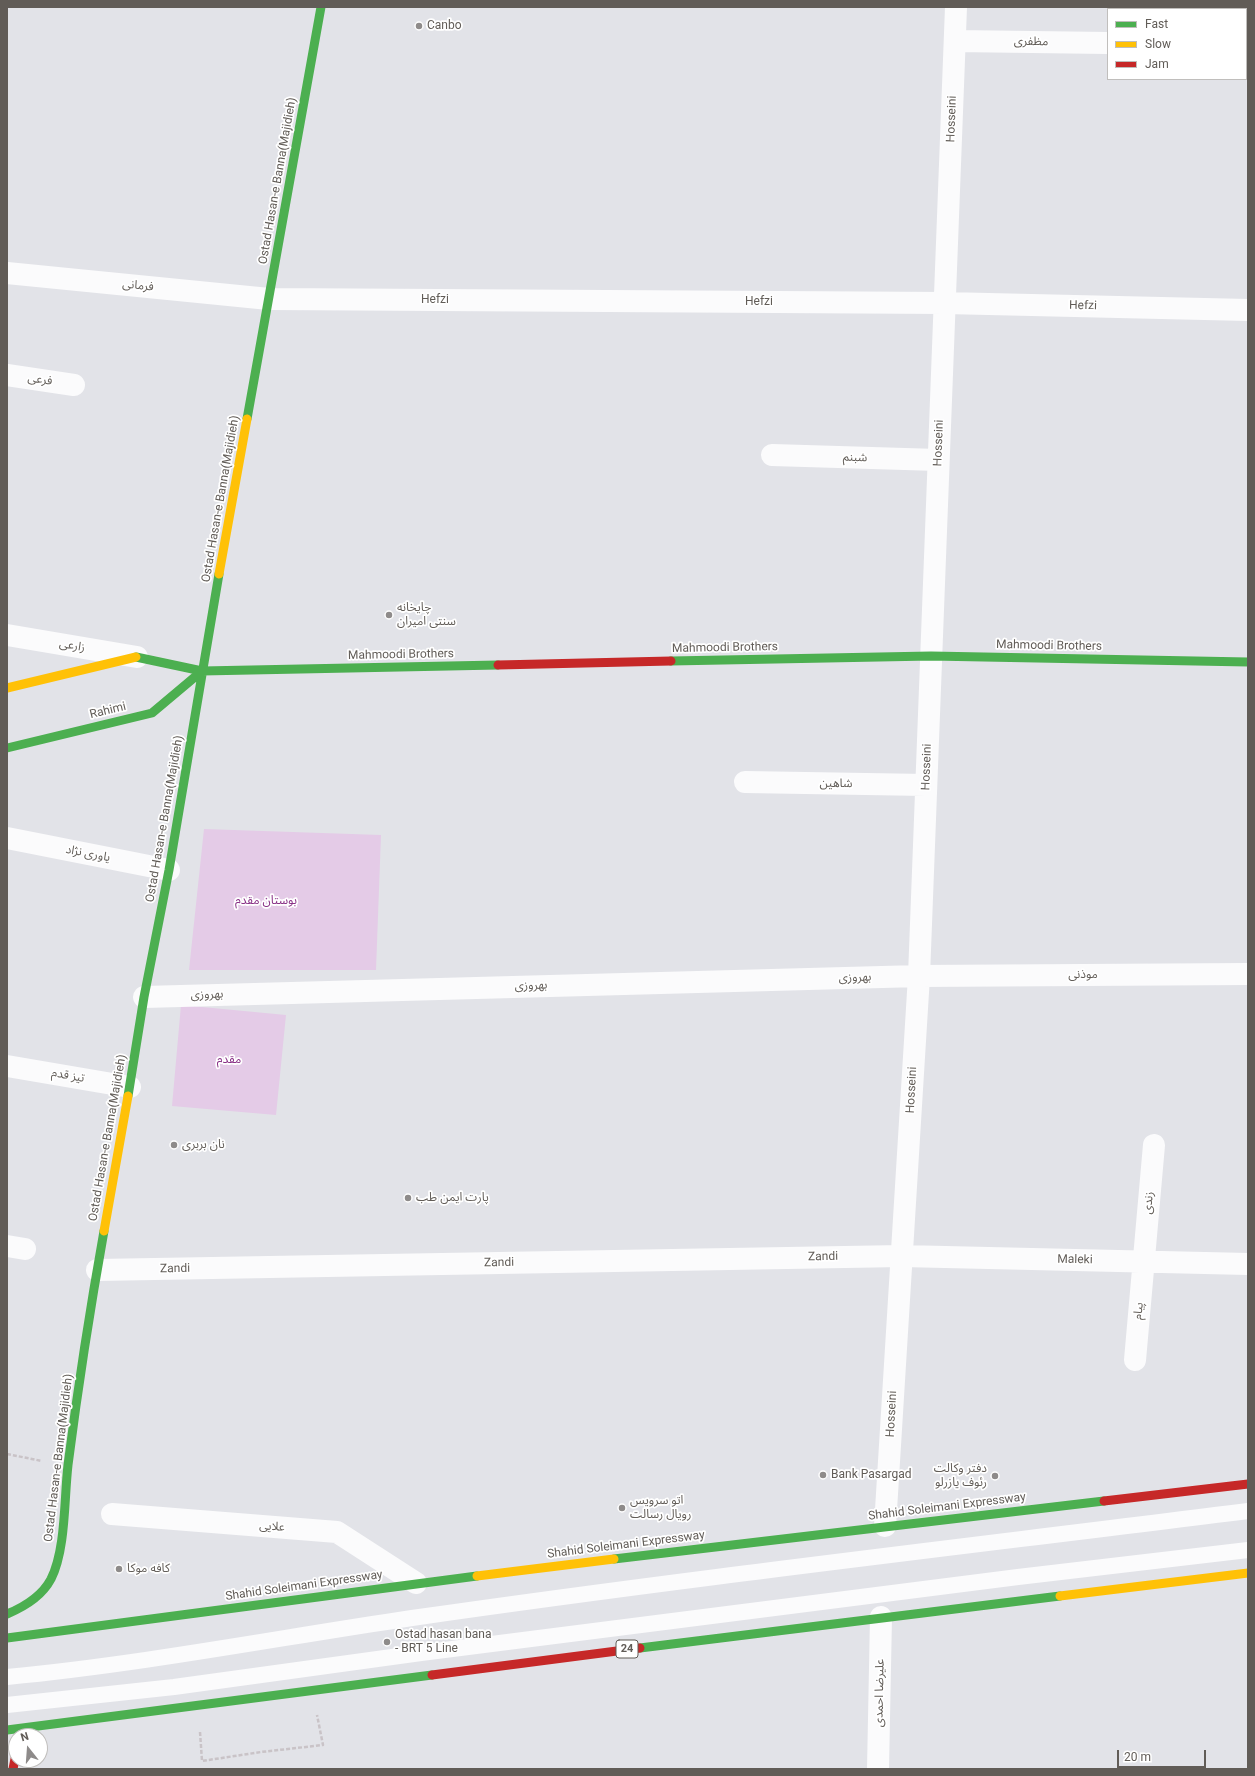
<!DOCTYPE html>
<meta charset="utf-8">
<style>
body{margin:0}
#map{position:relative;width:1255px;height:1776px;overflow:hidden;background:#e2e3e8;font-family:Roboto,sans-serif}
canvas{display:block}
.frame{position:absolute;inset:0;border:8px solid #615c57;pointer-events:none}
.legend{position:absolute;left:1107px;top:8px;width:140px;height:72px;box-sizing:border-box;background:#fff;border:1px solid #c0bebc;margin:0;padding:5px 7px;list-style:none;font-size:12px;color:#615c57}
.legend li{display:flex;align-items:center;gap:8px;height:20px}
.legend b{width:20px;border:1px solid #c0bebc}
.north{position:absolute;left:8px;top:1728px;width:40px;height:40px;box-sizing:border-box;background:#fff;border:1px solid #c0bebc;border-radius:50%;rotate:343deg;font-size:11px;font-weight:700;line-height:16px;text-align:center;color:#615c57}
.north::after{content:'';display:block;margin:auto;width:14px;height:18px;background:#8e8b8a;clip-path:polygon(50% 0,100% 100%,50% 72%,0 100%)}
.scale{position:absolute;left:1117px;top:1750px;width:89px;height:18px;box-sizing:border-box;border:2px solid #615c57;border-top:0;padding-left:5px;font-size:12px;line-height:14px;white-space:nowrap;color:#615c57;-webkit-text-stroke:3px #fff;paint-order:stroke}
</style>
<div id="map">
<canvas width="1255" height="1776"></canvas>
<div class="frame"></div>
<ul class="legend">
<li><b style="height:5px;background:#4caf50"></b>Fast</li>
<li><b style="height:5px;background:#ffc107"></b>Slow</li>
<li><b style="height:5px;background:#c62828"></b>Jam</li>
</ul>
<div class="north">N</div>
<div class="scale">20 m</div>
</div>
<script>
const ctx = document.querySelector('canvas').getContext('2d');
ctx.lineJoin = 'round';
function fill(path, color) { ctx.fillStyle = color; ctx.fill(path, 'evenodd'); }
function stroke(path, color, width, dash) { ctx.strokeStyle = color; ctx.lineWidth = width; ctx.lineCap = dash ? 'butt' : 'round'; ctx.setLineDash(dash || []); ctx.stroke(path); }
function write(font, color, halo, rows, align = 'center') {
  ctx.font = font + ' Roboto,"Noto Sans Arabic",sans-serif'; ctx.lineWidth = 3.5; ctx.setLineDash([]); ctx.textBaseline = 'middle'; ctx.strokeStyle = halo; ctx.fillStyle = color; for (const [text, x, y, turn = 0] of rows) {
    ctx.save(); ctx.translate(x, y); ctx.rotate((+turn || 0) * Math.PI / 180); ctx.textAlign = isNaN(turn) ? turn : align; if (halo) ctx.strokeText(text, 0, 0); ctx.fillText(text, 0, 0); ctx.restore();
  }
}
fill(new Path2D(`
 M204,829L381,835L376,970H189Z
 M181,1005L286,1015L276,1115L172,1106Z`), '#e4cbe7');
stroke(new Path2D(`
 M7,1454L42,1461
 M200,1732L202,1761L261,1752L323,1745L317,1715`), '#c9c3c7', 2.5, [4, 2]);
stroke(new Path2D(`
 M7,1677C143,1664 277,1638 412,1618C690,1578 969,1546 1248,1511
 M7,1705L174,1687L421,1653L1018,1577L1248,1550`), '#fbfbfc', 16);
stroke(new Path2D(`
 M955,41L1108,43
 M1246,45H1248
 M7,273L269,299L945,303L1248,310
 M7,375L74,385
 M772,455L938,460
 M7,635L137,657
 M745,782L926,785
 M7,838L169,870
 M144,997L919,976L1248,974
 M7,1066L130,1087
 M7,1246L25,1249
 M97,1270L902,1256L1248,1264
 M1135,1360L1154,1145
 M112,1514L337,1532L416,1583
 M885,1526L919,976L956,7
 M878,1769L881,1617`), '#fbfbfc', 22);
stroke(new Path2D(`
 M247,419L321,7
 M136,657L202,671L498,665
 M671,661L931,656L1248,662
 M7,748L152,713L202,671
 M128,1096L144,997L169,870L219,574
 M614,1559L1104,1501
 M7,1614C24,1607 42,1596 51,1579C66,1549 64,1499 68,1465C78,1387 90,1309 104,1231
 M7,1638L477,1576
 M640,1648L1060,1596
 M7,1730L432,1675`), '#4caf50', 9);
stroke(new Path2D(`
 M219,574L247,419
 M7,688L136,657
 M104,1231L128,1096
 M477,1576L614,1559
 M1060,1596L1248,1573`), '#ffc107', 9);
stroke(new Path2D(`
 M498,665L671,661
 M1104,1501L1248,1484
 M432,1675L640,1648
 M13,1769L16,1754`), '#c62828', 9);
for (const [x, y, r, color] of [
 [419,26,4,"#8e8b8a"],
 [389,615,4,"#8e8b8a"],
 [174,1145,4,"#8e8b8a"],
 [408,1198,4,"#8e8b8a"],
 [823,1475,4,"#8e8b8a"],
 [995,1476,4,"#8e8b8a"],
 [622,1508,4,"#8e8b8a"],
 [119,1569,4,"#8e8b8a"],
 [387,1642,4,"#8e8b8a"]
]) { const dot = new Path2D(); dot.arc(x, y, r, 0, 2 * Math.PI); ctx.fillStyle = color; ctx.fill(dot); stroke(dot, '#fff', 1.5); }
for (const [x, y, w] of [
 [627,1649,22]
]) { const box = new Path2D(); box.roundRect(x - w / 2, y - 9, w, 18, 3); ctx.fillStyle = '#fff'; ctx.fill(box); stroke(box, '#615c57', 1); }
write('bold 11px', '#615c57', null, [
 ["24",627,1649]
]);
write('12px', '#615c57', '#fff', [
 ["Canbo",427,26],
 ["چایخانه",397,608],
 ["سنتی امیران",397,622],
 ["نان بربری",182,1145],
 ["پارت ایمن طب",416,1198],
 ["دفتر وکالت",987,1469,"right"],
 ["رئوف یازرلو",987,1483,"right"],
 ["Bank Pasargad",831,1475],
 ["اتو سرویس",630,1501],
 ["رویال رسالت",630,1515],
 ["کافه موکا",127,1569],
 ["Ostad hasan bana",395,1635],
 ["- BRT 5 Line",395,1649]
], 'left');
write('12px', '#615c57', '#fff', [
 ["مظفری",1031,42,1],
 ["Hosseini",952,119,-88],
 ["Ostad Hasan-e Banna(Majidieh)",278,181,-80],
 ["فرمانی",138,286,6],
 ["Hefzi",435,300],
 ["Hefzi",759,302],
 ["Hefzi",1083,306,1],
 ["فرعی",40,380,8],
 ["Hosseini",939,443,-88],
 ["شبنم",855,458,2],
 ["Ostad Hasan-e Banna(Majidieh)",221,499,-80],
 ["زارعی",72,646,10],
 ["Mahmoodi Brothers",1049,646,1],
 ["Mahmoodi Brothers",725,648,-1],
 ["Mahmoodi Brothers",401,655,-1],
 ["Rahimi",108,711,-14],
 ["Hosseini",927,767,-88],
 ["شاهین",836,784,1],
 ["Ostad Hasan-e Banna(Majidieh)",165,819,-80],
 ["یاوری نژاد",88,854,11],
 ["موذنی",1083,975],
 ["بهروزی",855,978,-2],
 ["بهروزی",531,986,-2],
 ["بهروزی",207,995,-2],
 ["تیز قدم",68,1076,10],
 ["Hosseini",912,1090,-87],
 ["Ostad Hasan-e Banna(Majidieh)",108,1138,-80],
 ["زندی",1149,1203,-85],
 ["Zandi",823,1257,-1],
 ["Maleki",1075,1260,1],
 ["Zandi",499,1263,-1],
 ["Zandi",175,1269,-1],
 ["پیام",1139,1311,-84],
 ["Hosseini",892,1414,-87],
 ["Ostad Hasan-e Banna(Majidieh)",59,1458,-83],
 ["Shahid Soleimani Expressway",947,1507,-7],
 ["علایی",272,1527,4],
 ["Shahid Soleimani Expressway",626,1545,-7],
 ["Shahid Soleimani Expressway",304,1586,-8],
 ["علیرضا احمدی",880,1693,-89]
]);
write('12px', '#883086', '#fff', [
 ["بوستان مقدم",266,901],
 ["مقدم",229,1060]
]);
</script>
